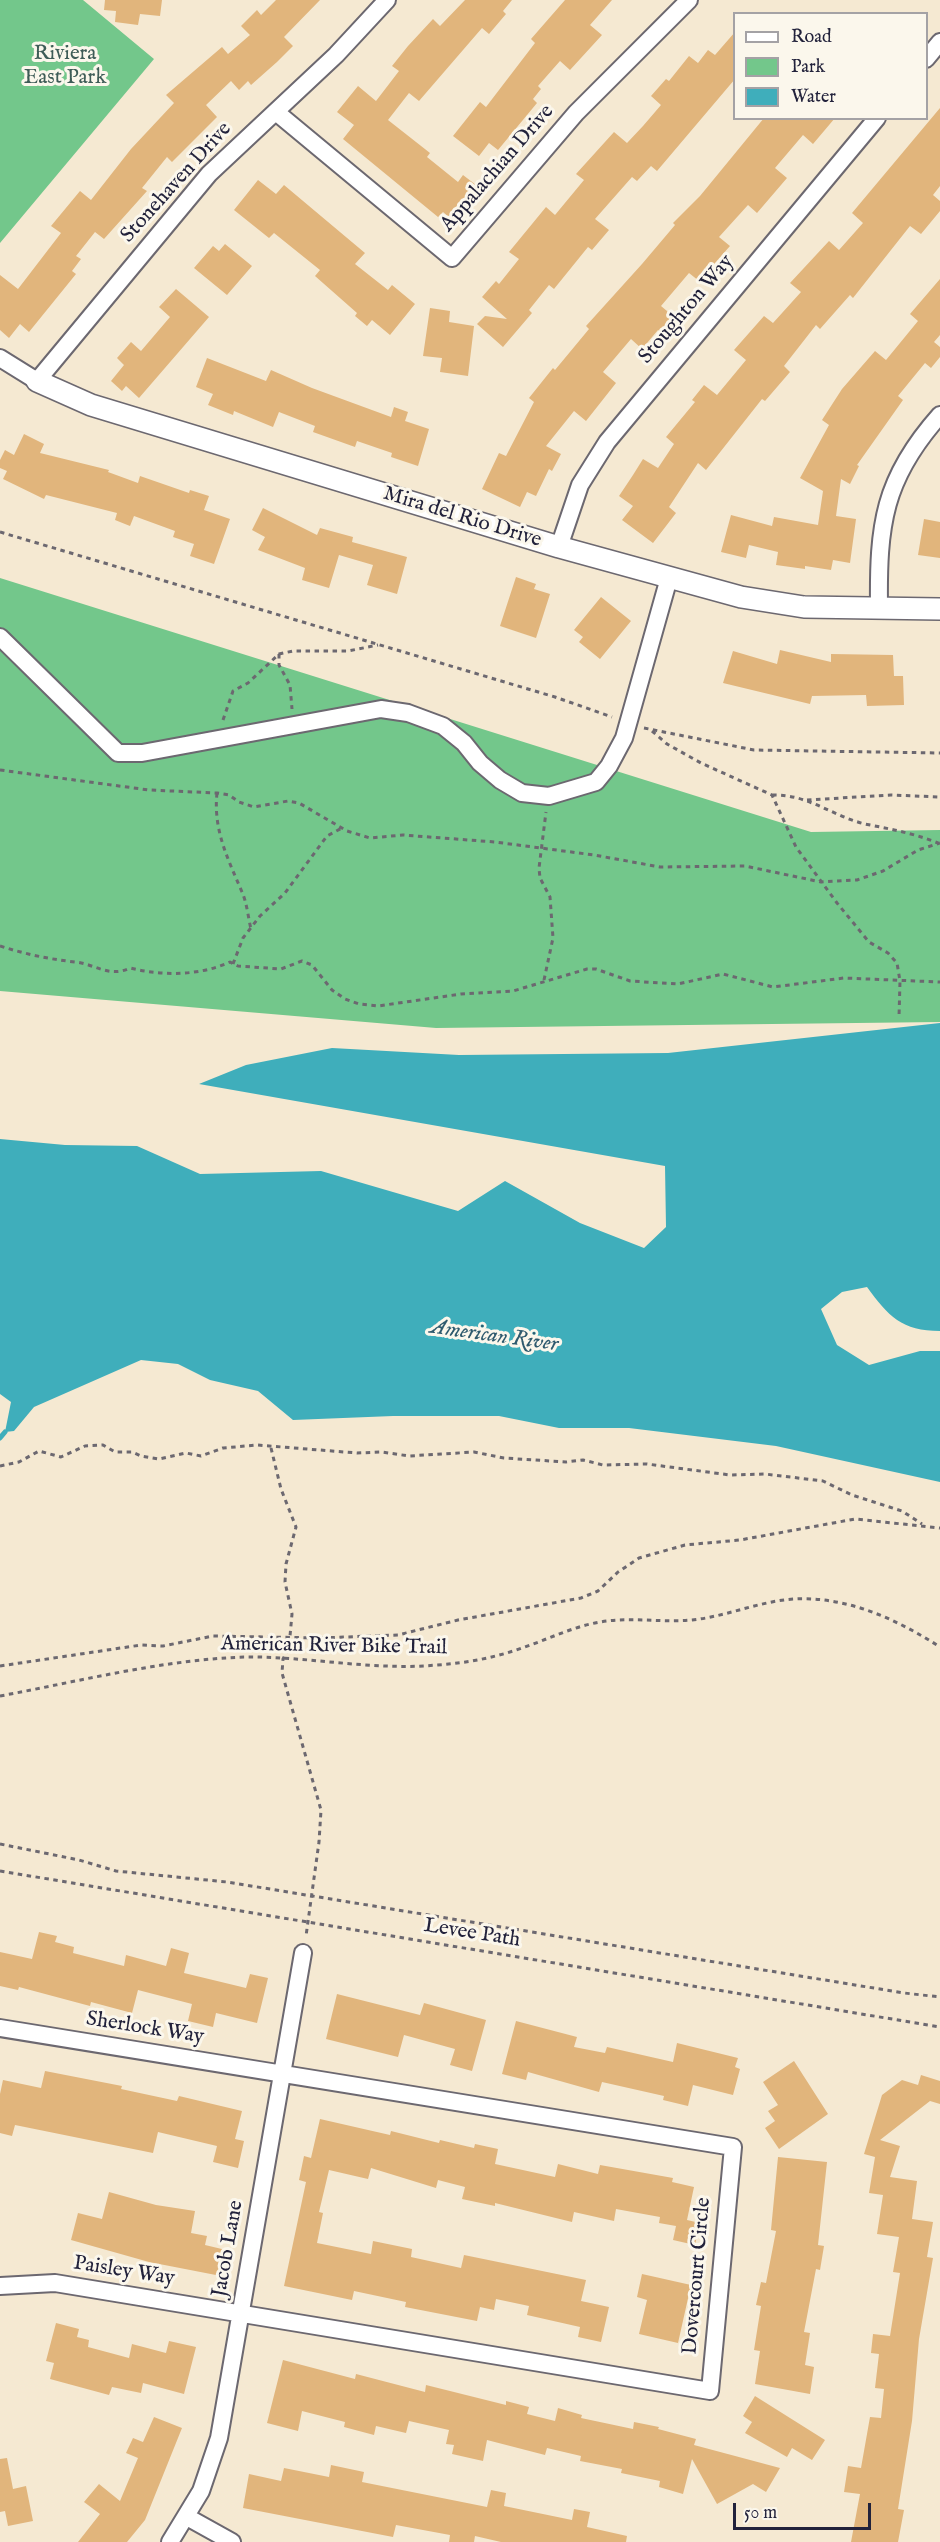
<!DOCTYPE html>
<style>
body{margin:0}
#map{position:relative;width:940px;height:2542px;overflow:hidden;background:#f5e9d2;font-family:"IM FELL English",serif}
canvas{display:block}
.legend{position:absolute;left:733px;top:12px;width:195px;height:108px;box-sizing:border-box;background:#fbf7ec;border:2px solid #a4a2a5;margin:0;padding:8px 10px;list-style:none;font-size:18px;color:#22223b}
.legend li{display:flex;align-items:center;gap:12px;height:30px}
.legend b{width:30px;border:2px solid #a4a2a5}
.scale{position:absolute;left:733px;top:2503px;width:138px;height:27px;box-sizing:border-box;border:3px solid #22223b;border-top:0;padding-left:8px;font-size:18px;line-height:21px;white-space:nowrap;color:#22223b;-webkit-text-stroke:4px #fbf7ec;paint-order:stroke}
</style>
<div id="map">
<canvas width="940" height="2542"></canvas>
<ul class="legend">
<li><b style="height:8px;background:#fff"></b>Road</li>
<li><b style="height:16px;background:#73c78b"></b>Park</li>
<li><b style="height:16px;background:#3faebb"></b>Water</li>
</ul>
<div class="scale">50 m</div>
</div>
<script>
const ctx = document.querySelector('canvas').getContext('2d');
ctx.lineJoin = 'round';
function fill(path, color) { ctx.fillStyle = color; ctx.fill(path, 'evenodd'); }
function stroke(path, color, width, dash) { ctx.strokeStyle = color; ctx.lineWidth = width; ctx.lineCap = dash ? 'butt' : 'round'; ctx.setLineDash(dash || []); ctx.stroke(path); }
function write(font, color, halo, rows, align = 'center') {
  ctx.font = font + ' "IM FELL English",serif'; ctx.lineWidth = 6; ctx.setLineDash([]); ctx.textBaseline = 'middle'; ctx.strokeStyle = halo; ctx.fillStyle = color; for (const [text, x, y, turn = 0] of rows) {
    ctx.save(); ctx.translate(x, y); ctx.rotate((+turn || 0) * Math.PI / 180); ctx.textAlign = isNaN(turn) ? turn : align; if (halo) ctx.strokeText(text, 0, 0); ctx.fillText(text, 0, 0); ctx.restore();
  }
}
fill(new Path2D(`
 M0,0H83L154,59L0,243Z
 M0,578L811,832L940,830V1022L436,1028L0,991Z`), '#73c78b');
fill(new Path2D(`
 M940,1023V1331C902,1331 888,1316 867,1287L842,1292L821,1309L837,1345L869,1365L920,1351H940V1482L776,1446L629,1428H559L499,1416H393L293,1420L258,1391L210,1380L178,1364L141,1360L34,1407L14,1431L5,1432L11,1402L0,1394V1139L65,1145L137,1146L200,1174L321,1171L458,1211L505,1181L580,1223L644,1248L666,1227L665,1166L199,1084L246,1065L332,1048L459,1055L668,1053Z`), '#3faebb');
stroke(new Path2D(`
 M0,1438L5,1432`), '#3faebb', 5);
fill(new Path2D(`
 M105,0H162L160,16L140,14L138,25L115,22L116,11L104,10Z
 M276,0H320L284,37L293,46L277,62L251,85L248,81L239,90L231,81L206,105L217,117L172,162L167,157L142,188L147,191L104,239L95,232L76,256L81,259L72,271L76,274L29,332L20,324L9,338L0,330V275L18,289L61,233L51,226L80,191L91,200L131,149L174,103L166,95L222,47L228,54L250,35L241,26L257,10L261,15Z
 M465,0H512L503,11L506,14L489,34L482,28L419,101L409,93L388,120L430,153L427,157L458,182L463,175L476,185L450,218L443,212L438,217L343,139L354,125L337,112L358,86L376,101L399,71L392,66L408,46L433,19L440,26Z
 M565,0H612L590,25L602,35L570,70L560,61L538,86L541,89L533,99L537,103L498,150L489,143L479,156L453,136L480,102L486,107L535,43L531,39Z
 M735,32V79L657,171L651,166L637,181L632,177L595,219L609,230L592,250L588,247L554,289L549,285L529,310L532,313L503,347L477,324L485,316L507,319L482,297L496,281L499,284L519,259L509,252L546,207L555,215L584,180L576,174L614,132L627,143L643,126L661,105L651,96L666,79L669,81L689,56L698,63L708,50L715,55Z
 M940,108V186L933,195L940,201V211L921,234L910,226L853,298L850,295L820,329L816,325L784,366L790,372L765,401L762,399L706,470L698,463L669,507L676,513L653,543L622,520L633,506L619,496L633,475L643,459L658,468L674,444L666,437L695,402L692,400L704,385L717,395L746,360L734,350L764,316L773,323L801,292L790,283L829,241L839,250L863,223L852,213Z
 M764,118H835L813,144L803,135L775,168L787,178L757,213L748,205L719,237L730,246L699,281L689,273L661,306L673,316L660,331L658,330L642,349L631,339L603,372L616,383L586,421L574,411L546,446L561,454L552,471L549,469L536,496L527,492L520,507L482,489L499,453L506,456L534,402L529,398L553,368L555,370L589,329L586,326L642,264L675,225L673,223L700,196Z
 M258,180L276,194L284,185L365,253L355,264L388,290L392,285L415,304L390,335L372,320L367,326L355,316L357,313L315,276L320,270L274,233L269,238L234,210Z
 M225,244L252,266L227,295L194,268L213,246L219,251Z
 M940,279V335L934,342L940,347V357L931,368L925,363L898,396L903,400L857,465L859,466L850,484L841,479L836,516L856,519L850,563L833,560L831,570L805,566V569L776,565L778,552L749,545L746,558L721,552L731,515L772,526L774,517L818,525L823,491L800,478L829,425L822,420L842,389L875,351L886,360L918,321L910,314Z
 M176,289L209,317L139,398L126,386L122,391L111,381L124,365L117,358L131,342L141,351L170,317L159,307Z
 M430,308L450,311L449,322L474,326L468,376L440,372L442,358L423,356Z
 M207,358L266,381L271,370L312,388L391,417L394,407L408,412L405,421L429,429L418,466L391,457L392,453L357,441L355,447L313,432L315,426L279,412L273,427L234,411L233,415L208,405L213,394L196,387Z
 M24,434L44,444L40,453L109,470L108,472L138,483L140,476L189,493L190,490L209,496L204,510L230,519L214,564L190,556L194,544L173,537L175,531L134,516L130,526L115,520L117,513L46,495L44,499L3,479L7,471L0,468V460L5,450L14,455Z
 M263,508L317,535L320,528L353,537L352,542L407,557L397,594L367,585L373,565L339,555L329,588L302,580L305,568L258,550L265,537L252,530Z
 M924,519L940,522V558L918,555Z
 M516,577L536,584L534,589L550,594L536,638L500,626Z
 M601,597L631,621L600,659L579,642L583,637L574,630Z
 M780,650L831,662V654L893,655L894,676H903L904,705L867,706L866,695L812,696L810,704L723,683L733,651L777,664Z
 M39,1932L57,1936L55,1942L74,1947L73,1953L124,1966L126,1955L166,1966L171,1948L189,1953L184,1973L246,1988L250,1974L268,1978L257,2023L216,2013L213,2027L188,2021L192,2004L138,1990L132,2013L91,2002L90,2006L19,1987L18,1990L0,1986V1952L32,1959Z
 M337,1994L420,2015L424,2003L486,2020L472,2071L450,2065L455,2049L404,2035L398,2057L326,2039Z
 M516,2021L577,2037L574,2047L605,2053L607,2047L673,2062L677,2043L738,2058L735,2067L740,2069L733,2095L693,2085L688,2106L663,2100L664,2096L602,2082L599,2092L528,2072L526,2080L502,2074Z
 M794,2061L828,2114L779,2149L765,2128L775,2121L768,2111L778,2105L763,2082Z
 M45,2071L122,2086L121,2089L177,2101L179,2096L242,2111L235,2139L244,2141L238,2168L213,2162L217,2146L158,2132L153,2153L15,2125L12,2136L0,2133V2094L3,2080L41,2088Z
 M921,2075L940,2081V2104L930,2101L880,2140L900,2146L890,2177L917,2181L912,2219L933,2222L927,2257L933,2258L919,2339L912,2421L898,2509L904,2510L898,2542H851L860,2494L844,2492L848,2466L861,2468L870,2417L881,2418L884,2389L875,2388L879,2354L871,2353L873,2334L890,2336L900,2273L893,2272L899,2237L877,2234L883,2195L869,2193L875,2157L864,2154L882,2095L902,2080L918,2085Z
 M320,2119L390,2135L391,2131L439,2143L440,2140L474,2148L475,2144L498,2149L495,2164L555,2177L558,2164L598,2174L600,2165L673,2178L672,2182L694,2187L687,2220L700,2223L695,2245L673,2240L676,2226L659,2223L660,2217L616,2209L614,2221L574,2212L572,2222L495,2203V2206L462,2199L465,2187L438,2180L436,2188L371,2168L368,2179L329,2170L319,2212L323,2213L317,2243L371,2254L373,2241L412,2249L411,2257L461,2268L464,2255L586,2280L581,2301L609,2307L601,2342L578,2337L580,2327L527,2315L529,2306L496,2299L494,2310L480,2307L477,2321L405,2307L406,2302L354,2291L352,2300L284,2286L306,2182L299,2180L304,2156L311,2158Z
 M778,2157L827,2162L818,2245L824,2246L820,2270L816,2269L804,2332L810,2333L805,2365L814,2367L810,2394L755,2384L760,2351L754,2350L761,2306L756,2305L761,2282L766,2283L776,2231L771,2230Z
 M109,2192L156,2205L195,2211L191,2233L207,2236L205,2245L226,2250L221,2276L149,2262L71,2240L78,2213L102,2219Z
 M642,2274L691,2285L678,2343L639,2334L647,2300L637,2297Z
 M56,2323L79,2329L77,2337L89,2340L88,2347L129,2358L132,2344L166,2353L169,2341L196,2347L184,2394L143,2383L141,2393L112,2387L109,2395L50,2379L54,2363L46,2361Z
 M283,2360L355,2379L356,2374L425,2392L426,2385L506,2405V2401L529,2407L527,2414L555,2421L558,2408L582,2415L581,2418L633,2429L634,2422L659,2427L658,2429L696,2439L694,2445L780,2468L766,2492L753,2484L717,2504L692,2459L683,2494L659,2487L660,2481L621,2473L622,2469L580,2461L581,2456L547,2448L545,2455L487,2440L483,2461L452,2454L454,2445L446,2444L449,2430L409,2421L406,2433L376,2426L374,2435L344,2427L345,2422L302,2411L298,2431L267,2423Z
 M755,2396L825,2440L812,2460L792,2448L787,2457L745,2433L752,2422L743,2416Z
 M154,2417L182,2428L145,2520L127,2542H78L100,2514L84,2502L99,2484L120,2501L138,2458L126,2453L133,2438L143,2442Z
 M7,2458L13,2489L26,2486L33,2521L8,2526L5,2511L0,2512V2459Z
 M331,2465L364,2472L362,2482L487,2507L491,2490L506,2493L504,2506L572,2520L574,2509L590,2512L587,2527L627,2536L626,2542H501L475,2536L474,2542H449L450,2535L396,2525L393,2537L243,2508L249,2474L281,2481L284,2468L329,2477Z`), '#e1b57c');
const minor = new Path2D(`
 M926,59L940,42
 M276,112L452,258L576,113L689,0
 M0,358L37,381L209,174L336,55L387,0
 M559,547L580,485L607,442L877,118
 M879,608C878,525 883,479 940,415
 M0,637L118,753H142L381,709L408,713L443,726L464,743L480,763L500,780L522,793L549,796L596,782L609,766L624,738L669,578
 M0,2028L733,2147L710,2391L55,2283L0,2286
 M187,2517L232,2542
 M170,2542L201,2491L219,2438L303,1953`);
const tertiary = new Path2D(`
 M37,381L91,405L559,547L741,597L804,607L940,609`);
stroke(minor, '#6c6870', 20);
stroke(tertiary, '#6c6870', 24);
stroke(new Path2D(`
 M0,532L555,697L612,717
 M279,654V665L290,685L292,709
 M223,720L233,691L248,683L279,654L293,651H348L378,645
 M644,728L754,750L940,753
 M652,731L667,744L701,763L772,795L796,847L837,903L869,942L888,953L897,963L900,981L899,1017
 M0,770L149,790L217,793L229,795L239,802L254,807L288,801L299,803L347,831L370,838L403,835L495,842L594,855L660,867L745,866L821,882L857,880L883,871L918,850L940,843
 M217,793C213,830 228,859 242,892C247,903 248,917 251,929
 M772,795C808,794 832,816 865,824C890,829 913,833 938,843
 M807,800L891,795L940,797
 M0,946C25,954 48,959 75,962C95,964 109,978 130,968C163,976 199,976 230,962L238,966L281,969L302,961L312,965L332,990L345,999L359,1004L378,1006L461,994L513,991L587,969H596L630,981L678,984L723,974L773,987L844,978L940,982
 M233,964L243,938L260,916L285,893L327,836L342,828
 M544,980L553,938L550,897L540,878L539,868L546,812
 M271,1448L281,1489L296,1527L286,1564L285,1582L292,1614L289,1647L283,1659L282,1673L321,1810L319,1842L306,1936
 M0,1466L19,1462L39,1451L61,1457L85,1446L103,1445L115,1452H132L141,1456L159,1459L186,1453L201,1456L223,1448L257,1445L357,1453L382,1452L409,1456L474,1452L504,1458L566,1462L583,1460L603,1465L647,1464L730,1475L765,1474L823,1481L852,1495L902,1511L922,1524
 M0,1666L141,1645L163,1646L213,1636L319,1638L398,1635L458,1620L581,1598L598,1591L618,1572L639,1558L685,1545L740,1540L855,1519L940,1528
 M0,1696C81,1681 161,1660 244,1657C308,1656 372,1671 437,1665C466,1663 494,1658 522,1648C546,1640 570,1628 595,1623C627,1616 660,1623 692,1620C721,1617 748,1606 777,1601C835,1591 892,1616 940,1647
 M0,1844L79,1860L116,1871L227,1882L904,1993L940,1997
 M0,1871L940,2027`), '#6c6870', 3, [4.5, 4.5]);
stroke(minor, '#fff', 16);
stroke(tertiary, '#fff', 21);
write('21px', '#3e5c57', '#fbf7ec', [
 ["Riviera",65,55],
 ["East Park",65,79]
]);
write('21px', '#22223b', '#fbf7ec', [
 ["Appalachian Drive",498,169,-49],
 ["Stonehaven Drive",177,183,-48],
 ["Stoughton Way",687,310,-50],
 ["Mira del Rio Drive",462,518,17],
 ["American River Bike Trail",334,1647,1],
 ["Levee Path",472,1934,9],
 ["Sherlock Way",145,2029,9],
 ["Jacob Lane",229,2249,-80],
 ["Paisley Way",124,2272,9],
 ["Dovercourt Circle",698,2276,-85]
]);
write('italic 22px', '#2e5a6e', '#fbf7ec', [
 ["American River",494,1337,8]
]);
</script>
